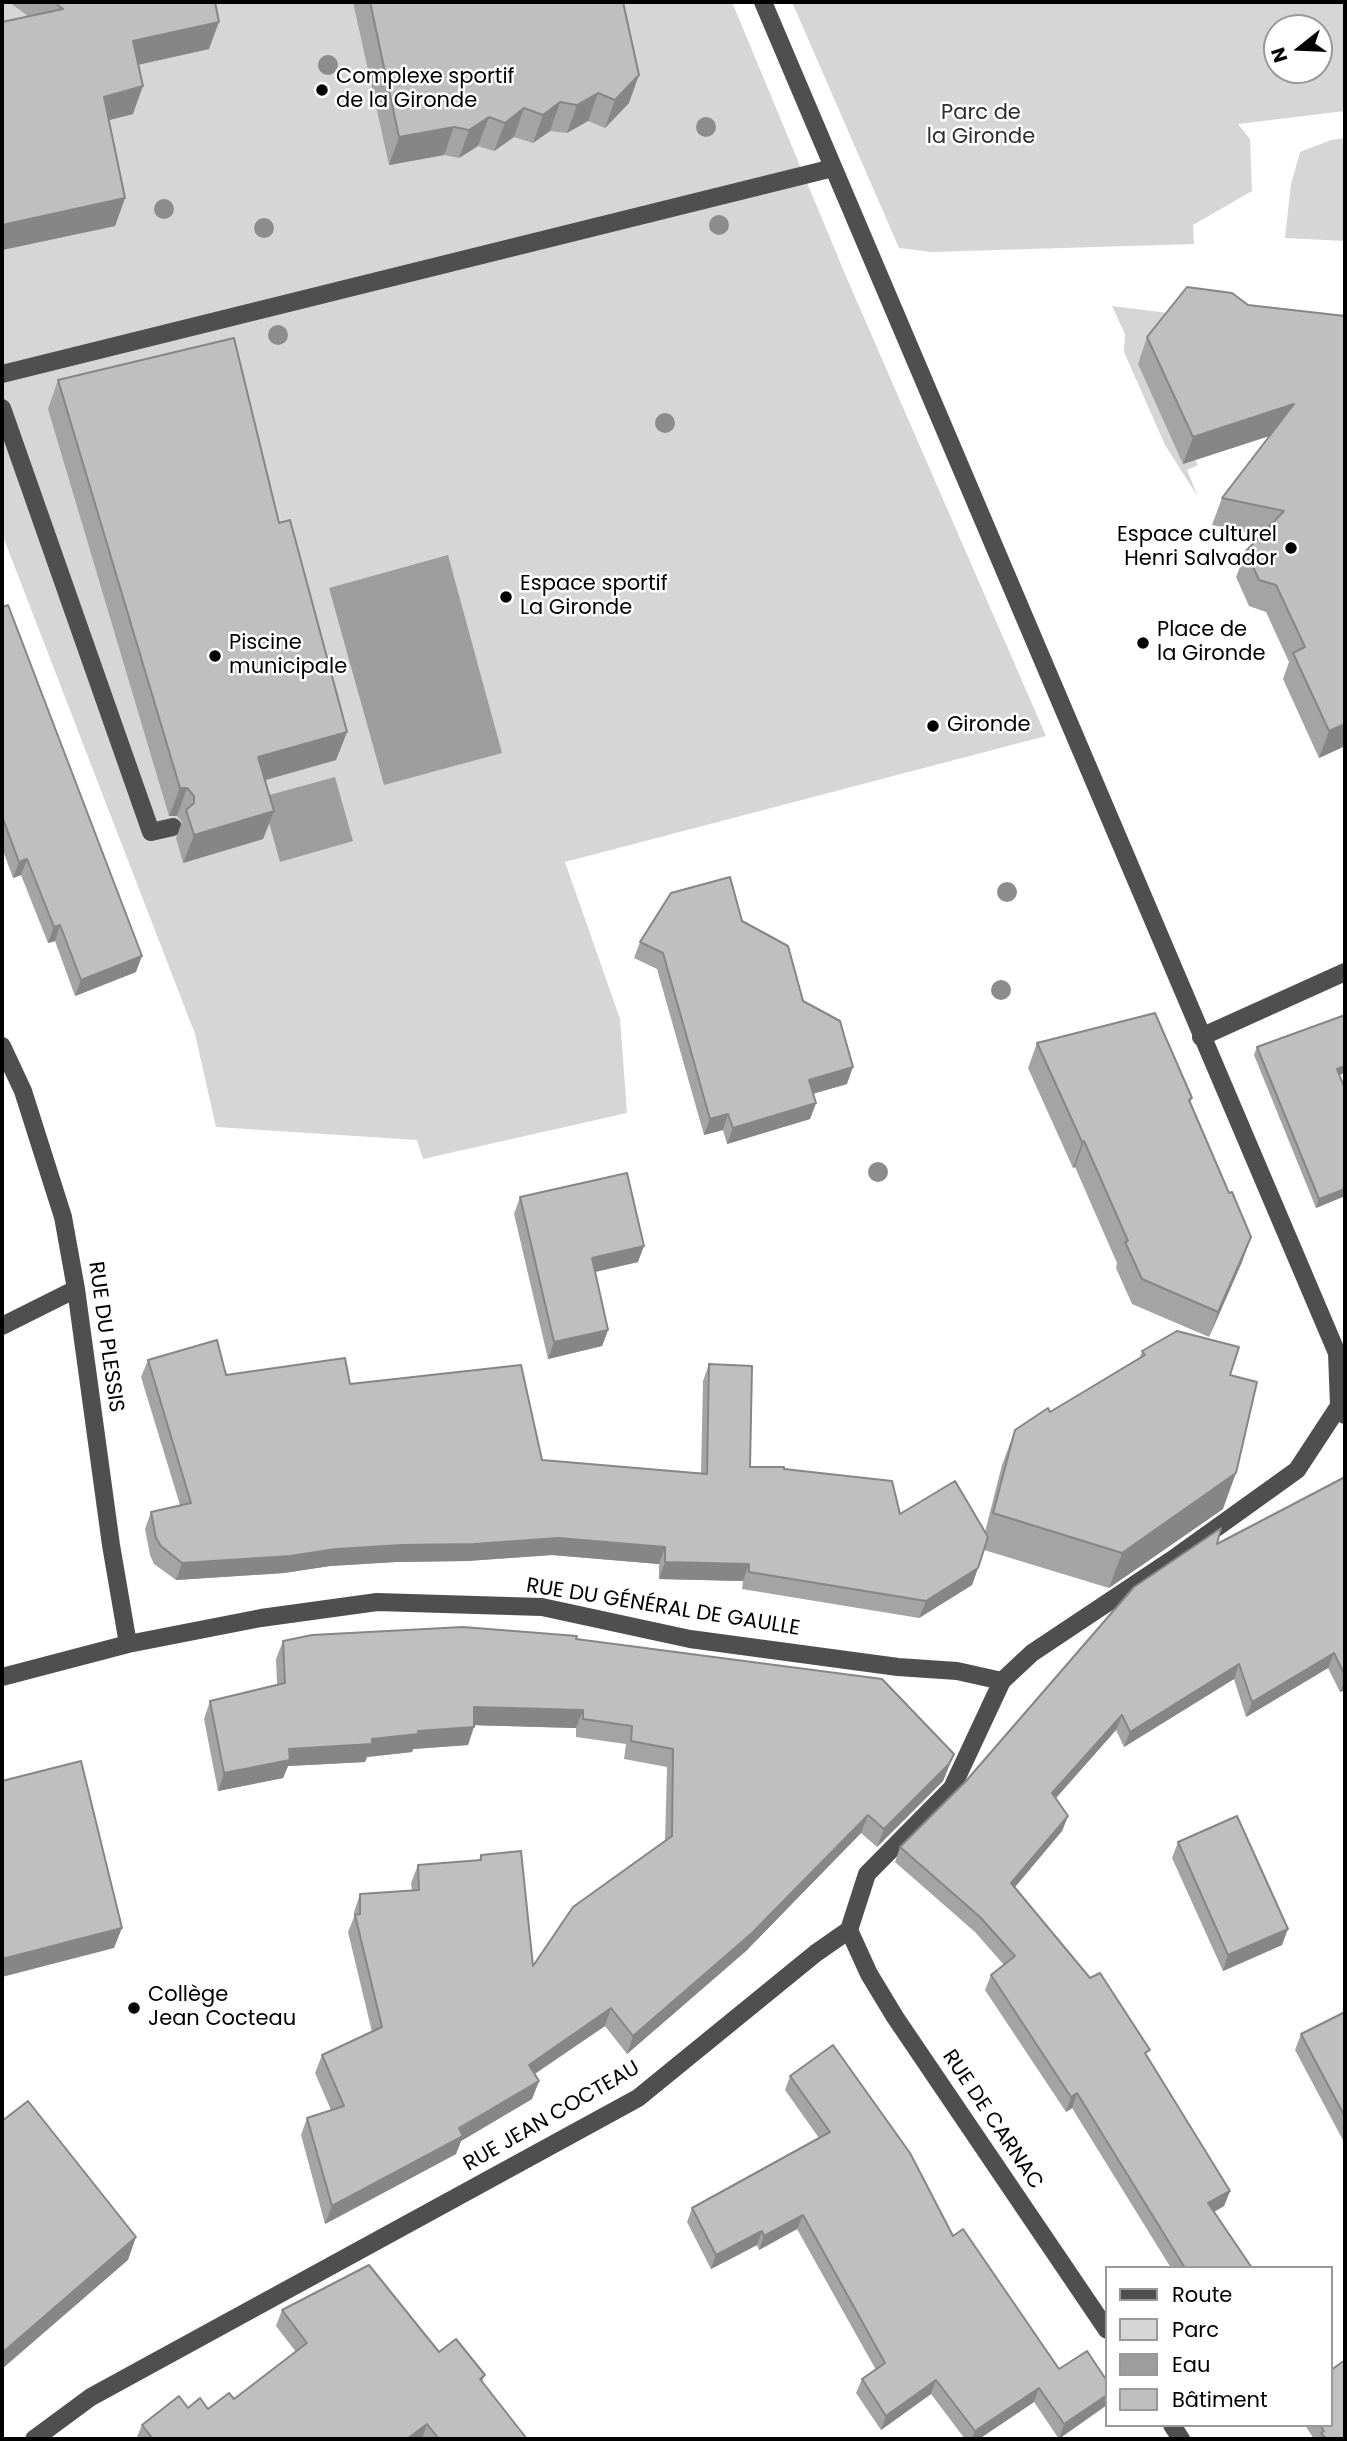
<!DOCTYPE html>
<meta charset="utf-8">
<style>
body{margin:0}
#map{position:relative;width:1347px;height:2441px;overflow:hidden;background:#fff;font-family:Poppins,sans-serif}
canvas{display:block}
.frame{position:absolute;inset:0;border:4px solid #000;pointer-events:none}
.legend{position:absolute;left:1105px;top:2266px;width:228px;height:161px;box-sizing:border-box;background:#fff;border:2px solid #999;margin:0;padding:9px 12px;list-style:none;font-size:21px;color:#000}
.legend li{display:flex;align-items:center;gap:14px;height:35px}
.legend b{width:35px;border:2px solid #999}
.north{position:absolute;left:1263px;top:14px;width:70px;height:70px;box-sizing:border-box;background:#fff;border:2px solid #999;border-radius:50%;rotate:252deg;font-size:19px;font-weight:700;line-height:28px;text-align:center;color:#000}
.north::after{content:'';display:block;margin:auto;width:24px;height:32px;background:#000;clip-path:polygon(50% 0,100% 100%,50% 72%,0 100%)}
</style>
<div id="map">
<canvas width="1347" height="2441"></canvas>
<div class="frame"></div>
<ul class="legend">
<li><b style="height:9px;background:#4f4f4f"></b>Route</li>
<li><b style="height:19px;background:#d6d6d6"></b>Parc</li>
<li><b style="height:19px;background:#9d9d9d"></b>Eau</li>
<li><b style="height:19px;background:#bfbfbf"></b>Bâtiment</li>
</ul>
<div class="north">N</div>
</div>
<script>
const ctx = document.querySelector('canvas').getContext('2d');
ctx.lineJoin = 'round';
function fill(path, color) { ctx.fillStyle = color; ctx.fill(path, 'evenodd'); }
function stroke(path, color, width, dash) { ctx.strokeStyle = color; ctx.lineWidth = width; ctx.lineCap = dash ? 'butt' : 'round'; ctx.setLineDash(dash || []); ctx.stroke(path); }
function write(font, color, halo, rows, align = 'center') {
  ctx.font = font + ' Poppins,sans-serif'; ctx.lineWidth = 5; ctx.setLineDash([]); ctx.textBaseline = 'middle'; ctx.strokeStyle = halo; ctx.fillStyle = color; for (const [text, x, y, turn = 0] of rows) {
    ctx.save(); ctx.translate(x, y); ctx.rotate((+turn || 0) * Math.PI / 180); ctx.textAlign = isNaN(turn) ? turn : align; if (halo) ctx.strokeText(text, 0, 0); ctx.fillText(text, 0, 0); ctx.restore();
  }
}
fill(new Path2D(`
 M2,2H732L845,274L1046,736L565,862L620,1019L627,1113L423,1159L417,1140L216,1127L195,1034L2,534Z
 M792,2H1345V111L1238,124L1250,139L1252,191L1193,225L1194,244L932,252L899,248ZM1319,28V70H1277V28Z
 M1345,138V241L1285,238L1291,184L1300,152L1331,140Z
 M1112,306L1177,314V417L1198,465L1187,470L1198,497L1165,445L1124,352L1125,334Z`), '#d6d6d6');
fill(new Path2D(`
 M448,555L502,753L384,785L329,588Z
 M335,777L353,841L280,862L262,797Z`), '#9d9d9d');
stroke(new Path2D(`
 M763,2L1337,1353L1339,1406L1345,1415
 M2,374L833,168
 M2,408L151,832L173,827
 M1201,1037L1345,972
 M2,1046L23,1091L63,1217L76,1289L111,1545L128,1644
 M2,1326L76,1289
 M2,1677L128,1644L261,1618L377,1602L542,1607L690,1639L898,1667L957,1671L1002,1681
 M849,1930L869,1974L895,2017L1107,2330
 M1172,2425L1181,2439
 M34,2439L91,2397L638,2098L816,1953L849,1930L867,1874L952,1788L1002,1681L1032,1653L1173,1559L1297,1470L1339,1406`), '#4f4f4f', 18);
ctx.fillStyle = '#8c8c8c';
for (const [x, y] of [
 [328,65],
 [706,127],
 [164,209],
 [719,225],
 [264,228],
 [278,335],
 [665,423],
 [1007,892],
 [1001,990],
 [878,1172]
]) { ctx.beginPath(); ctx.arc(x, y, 10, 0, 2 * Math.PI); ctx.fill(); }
fill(new Path2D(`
 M9,2H215L209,49L138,65L133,114L109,120L125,198L115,226L2,250V22L28,16Z
 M353,2H623L629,103L605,128L588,121L567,133L550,131L533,143L514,137L494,151L478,146L459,158L444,155L389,165Z
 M1248,305L1345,316V746L1319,758L1283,679L1289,662L1266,612L1249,606L1236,577L1246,551L1260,535L1212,525L1222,498L1270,436L1183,464L1138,364L1147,337Z
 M58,380L279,523L347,732L336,760L265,780L274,811L263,839L183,863L176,838L182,822L177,816H169L48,409Z
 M2,607L136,972L75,996L55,941L48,943L21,875L13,878L2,848Z
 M742,921L803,1001L847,1084L813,1094L816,1103L810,1119L727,1144L723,1130L704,1135L657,969L634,958L640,942Z
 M1037,1043L1192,1098L1190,1103L1229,1193L1251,1237L1242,1262L1209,1337L1132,1304L1116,1268L1117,1263L1075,1167L1073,1168L1028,1068Z
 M1257,1047L1340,1075L1345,1089V1196L1316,1208L1254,1055Z
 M520,1197L638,1262L595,1272L608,1330L602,1346L548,1359L514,1214Z
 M1142,1351L1230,1375L1223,1509L1109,1588L984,1550L972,1585L919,1618L742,1589L743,1581L659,1579V1564L552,1555L467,1561L396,1562L330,1566L284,1573L176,1580L154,1564L150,1555L145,1529L151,1512L180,1505L141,1377L148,1360L226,1375L350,1384L542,1460L701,1474L703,1381L709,1364L750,1467L784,1469L900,1514L985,1532L1002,1465L1015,1430L1050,1412L1140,1357Z
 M1345,1477V1690L1340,1692L1328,1668L1246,1717L1234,1679L1124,1747L1116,1730L1056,1798L1068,1816L1062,1831L1014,1888L1147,2056L1230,2191L1224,2206L1214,2212L1252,2268H1171L1072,2108L1066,2112L985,1990L991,1975L1004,1965L975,1932L895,1862L900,1847L1217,1544Z
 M576,1639L954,1754L943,1781L877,1847L861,1833L746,1951L627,2054L605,2026L535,2074L539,2081L532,2099L461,2141L456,2154L325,2224L301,2135L307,2118L331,2110L315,2073L322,2055L372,2032L348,1932L354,1917V1912L360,1894L412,1891L411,1883L418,1865L479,1860L481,1855L533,1966L665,1841L667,1767L624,1759L626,1744L576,1737V1728L474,1725L468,1745L413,1749L412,1752L367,1757L365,1762L288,1766L283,1778L218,1791L204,1719L210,1701L277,1684L276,1659L283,1641Z
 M1178,1842L1282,1945L1223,1971L1172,1858Z
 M1345,2012V2144L1295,2050L1301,2034Z
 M790,2076L953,2236L1059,2369L1107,2381L1059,2439L1034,2402L979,2439H965L931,2394L881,2430L856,2393L862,2379L876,2370L797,2229L759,2250L757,2245L711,2269L687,2222L692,2208L819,2138L785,2090Z
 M282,2310L439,2352L485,2375L482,2382L527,2439H136L142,2425L188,2408L208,2409L234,2399L296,2352L276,2326Z
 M1305,2425H1331L1345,2439H1314Z`), '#a4a4a4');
fill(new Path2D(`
 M219,22L209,49L123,68L133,41Z
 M639,75L629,103L605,128L615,100Z
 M143,86L133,114L94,124L104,97Z
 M598,93L588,121L567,133L577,105Z
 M560,102L550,131L533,143L543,115Z
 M524,108L514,137L494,151L505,123Z
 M489,117L478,146L459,158L469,130Z
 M454,127L444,155L389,165L399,137Z
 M125,198L115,226L2,250V225Z
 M1294,404L1284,431L1183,464L1193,437Z
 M1345,724V746L1319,758L1329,731Z
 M347,732L336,760L248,785L258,757Z
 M180,788H187L177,816H169Z
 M274,811L263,839L183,863L194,835Z
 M27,859L21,875L13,878L19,862Z
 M60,925L55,941L48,943L54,927Z
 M142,956L136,972L75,996L81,980Z
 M1345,1066V1073L1334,1077L1337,1069Z
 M853,1067L847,1084L804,1096L809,1080Z
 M816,1103L810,1119L727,1144L733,1128Z
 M728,1114L723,1130L704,1135L710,1119Z
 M1084,1141L1075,1167L1073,1168L1082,1142Z
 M1345,1189V1196L1316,1208L1319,1199Z
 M1251,1237L1242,1262L1209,1337L1218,1312Z
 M644,1246L638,1262L586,1274L592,1258Z
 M608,1330L602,1346L548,1359L554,1342Z
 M1236,1473L1223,1509L1109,1588L1122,1553Z
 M558,1538L665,1547L659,1564L552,1555L467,1561L396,1562L330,1566L284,1573L176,1580L182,1563L336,1549L402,1545Z
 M665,1562L749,1564L743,1581L659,1579Z
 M978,1568L972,1585L919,1618L926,1601Z
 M1334,1653L1328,1668L1246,1717L1252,1702Z
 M1239,1664L1234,1679L1124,1747L1130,1732Z
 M1345,1679V1690L1340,1692Z
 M474,1707L583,1710L576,1728L467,1725Z
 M1122,1715L1116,1730L1047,1808L1052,1793Z
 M474,1727L468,1745L413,1749L412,1752L367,1757L365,1762L288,1766L283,1778L218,1791L224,1773L289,1749L418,1731Z
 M954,1754L943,1781L877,1847L884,1829Z
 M868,1815L861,1833L746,1951L627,2054L633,2036Z
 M1068,1816L1062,1831L1005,1899L1011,1883Z
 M122,1928L114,1948L2,1977V1959Z
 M1288,1929L1282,1945L1223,1971L1228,1955Z
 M611,2008L605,2026L522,2082L529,2065Z
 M539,2081L532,2099L461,2141L456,2154L325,2224L332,2206Z
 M1077,2093L1072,2108L1066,2112L1071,2097Z
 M1230,2191L1224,2206L1203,2218L1208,2203Z
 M803,2215L797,2229L759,2250L764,2236Z
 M762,2231L757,2245L711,2269L716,2255Z
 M136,2237L128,2260L2,2369V2353Z
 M936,2380L931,2394L881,2430L886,2416Z
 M1039,2388L1034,2402L979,2439H972L975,2431Z
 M1107,2395V2405L1059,2439L1064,2424Z
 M427,2424L422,2439H407Z`), '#868686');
const building = new Path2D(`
 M54,2H215L219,22L133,41L143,86L104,97L125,198L2,225V22L63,9Z
 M370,2H623L639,75L615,100L598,93L577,105L560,102L543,115L524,108L505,123L489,117L469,130L454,127L399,137Z
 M1187,287L1232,293L1248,305L1345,316V724L1329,731L1293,653L1305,647L1276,585L1259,580L1246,551L1284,511L1222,498L1294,404L1193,437L1147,337Z
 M234,338L279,523L290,520L347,732L258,757L274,811L194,835L186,810L194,803V796L187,788H180L58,380Z
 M8,605L142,956L81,980L60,925L54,927L27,859L19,862L2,816V800H3L2,796V607Z
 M730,877L742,921L788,946L803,1001L840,1021L853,1067L809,1080L816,1103L733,1128L728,1114L710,1119L663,953L640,942L671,893Z
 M1155,1013L1192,1098L1189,1100L1229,1193L1232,1192L1251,1237L1218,1312L1142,1279L1125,1242L1128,1241L1084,1141L1082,1142L1037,1043Z
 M1345,1015V1066L1337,1069L1345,1089V1189L1319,1199L1257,1047Z
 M627,1173L644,1246L592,1258L608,1330L554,1342L520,1197Z
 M1177,1331L1239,1347L1230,1375L1257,1382L1236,1473L1122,1553L993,1513L1015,1430L1048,1408L1050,1412L1145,1355L1142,1351Z
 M217,1340L226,1375L345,1358L350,1384L521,1365L542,1460L707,1474L709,1364L752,1366L750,1467H784V1469L892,1481L900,1514L955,1481L988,1537L978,1568L926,1601L749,1572V1564L665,1562V1547L558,1538L474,1544L402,1545L336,1549L290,1556L182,1563L161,1546L156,1538L151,1512L191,1503L148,1360Z
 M1345,1477V1676L1334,1653L1252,1702L1239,1664L1130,1732L1122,1715L1052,1793L1068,1816L1011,1883L1090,1978L1100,1973L1150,2050L1145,2053L1230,2191L1208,2203L1252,2268H1185L1077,2093L1071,2097L991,1975L1015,1956L980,1917L900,1847L966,1781L1134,1587L1221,1528L1217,1544Z
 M463,1627L577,1636L576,1639L882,1679L954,1754L949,1764L884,1829L868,1815L752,1933L633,2036L611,2008L529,2065L539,2081L459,2128L463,2136L332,2206L307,2118L344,2106L322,2055L382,2027L355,1915L360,1914V1894L419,1890L418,1865L481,1860V1855L521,1851L533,1966L573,1907L672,1836L673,1749L631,1741L632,1726L583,1719V1710L474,1707V1727L418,1731V1734L372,1739V1744L289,1749L290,1760L224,1773L210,1701L285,1683L283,1641L312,1635Z
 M81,1761L122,1928L2,1959V1781Z
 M1237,1816L1288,1929L1228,1955L1178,1842Z
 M1345,2012V2117L1301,2034Z
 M833,2045L910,2153L953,2236L963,2229L1059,2369L1087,2351L1107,2381V2395L1064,2424L1039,2388L975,2431L936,2380L886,2416L862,2379L885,2363L803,2215L764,2236L762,2231L716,2255L692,2208L830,2132L790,2076Z
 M28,2101L136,2237L2,2353V2121Z
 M369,2265L439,2352L456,2339L485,2375L480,2379L527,2439H439L427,2424L407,2439H153L142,2425L179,2396L188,2408L200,2398L208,2409L229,2393L234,2399L307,2343L282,2310Z
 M1345,2360V2439H1326L1321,2433L1324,2431L1320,2425H1331V2370Z`);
fill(building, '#bfbfbf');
stroke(building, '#868686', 2);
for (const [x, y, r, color] of [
 [322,90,7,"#000"],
 [1291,548,7,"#000"],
 [506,597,7,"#000"],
 [1143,643,7,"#000"],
 [215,656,7,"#000"],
 [933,726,7,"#000"],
 [134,2008,7,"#000"]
]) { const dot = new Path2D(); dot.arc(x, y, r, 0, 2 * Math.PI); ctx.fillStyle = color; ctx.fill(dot); stroke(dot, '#fff', 2.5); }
write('21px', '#000', '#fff', [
 ["Complexe sportif",336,78],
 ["de la Gironde",336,102],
 ["Espace culturel",1277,536,"right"],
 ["Henri Salvador",1277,560,"right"],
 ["Espace sportif",520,585],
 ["La Gironde",520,609],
 ["Place de",1157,631],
 ["la Gironde",1157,655],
 ["Piscine",229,644],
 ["municipale",229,668],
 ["Gironde",947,726],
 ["Collège",148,1996],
 ["Jean Cocteau",148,2020]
], 'left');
write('21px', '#2d2d2d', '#fff', [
 ["Parc de",981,114],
 ["la Gironde",981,138]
]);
write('21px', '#000', '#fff', [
 ["RUE DU PLESSIS",105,1337,82],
 ["RUE DU GÉNÉRAL DE GAULLE",663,1608,9],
 ["RUE JEAN COCTEAU",552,2117,-30],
 ["RUE DE CARNAC",992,2120,56]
]);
</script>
